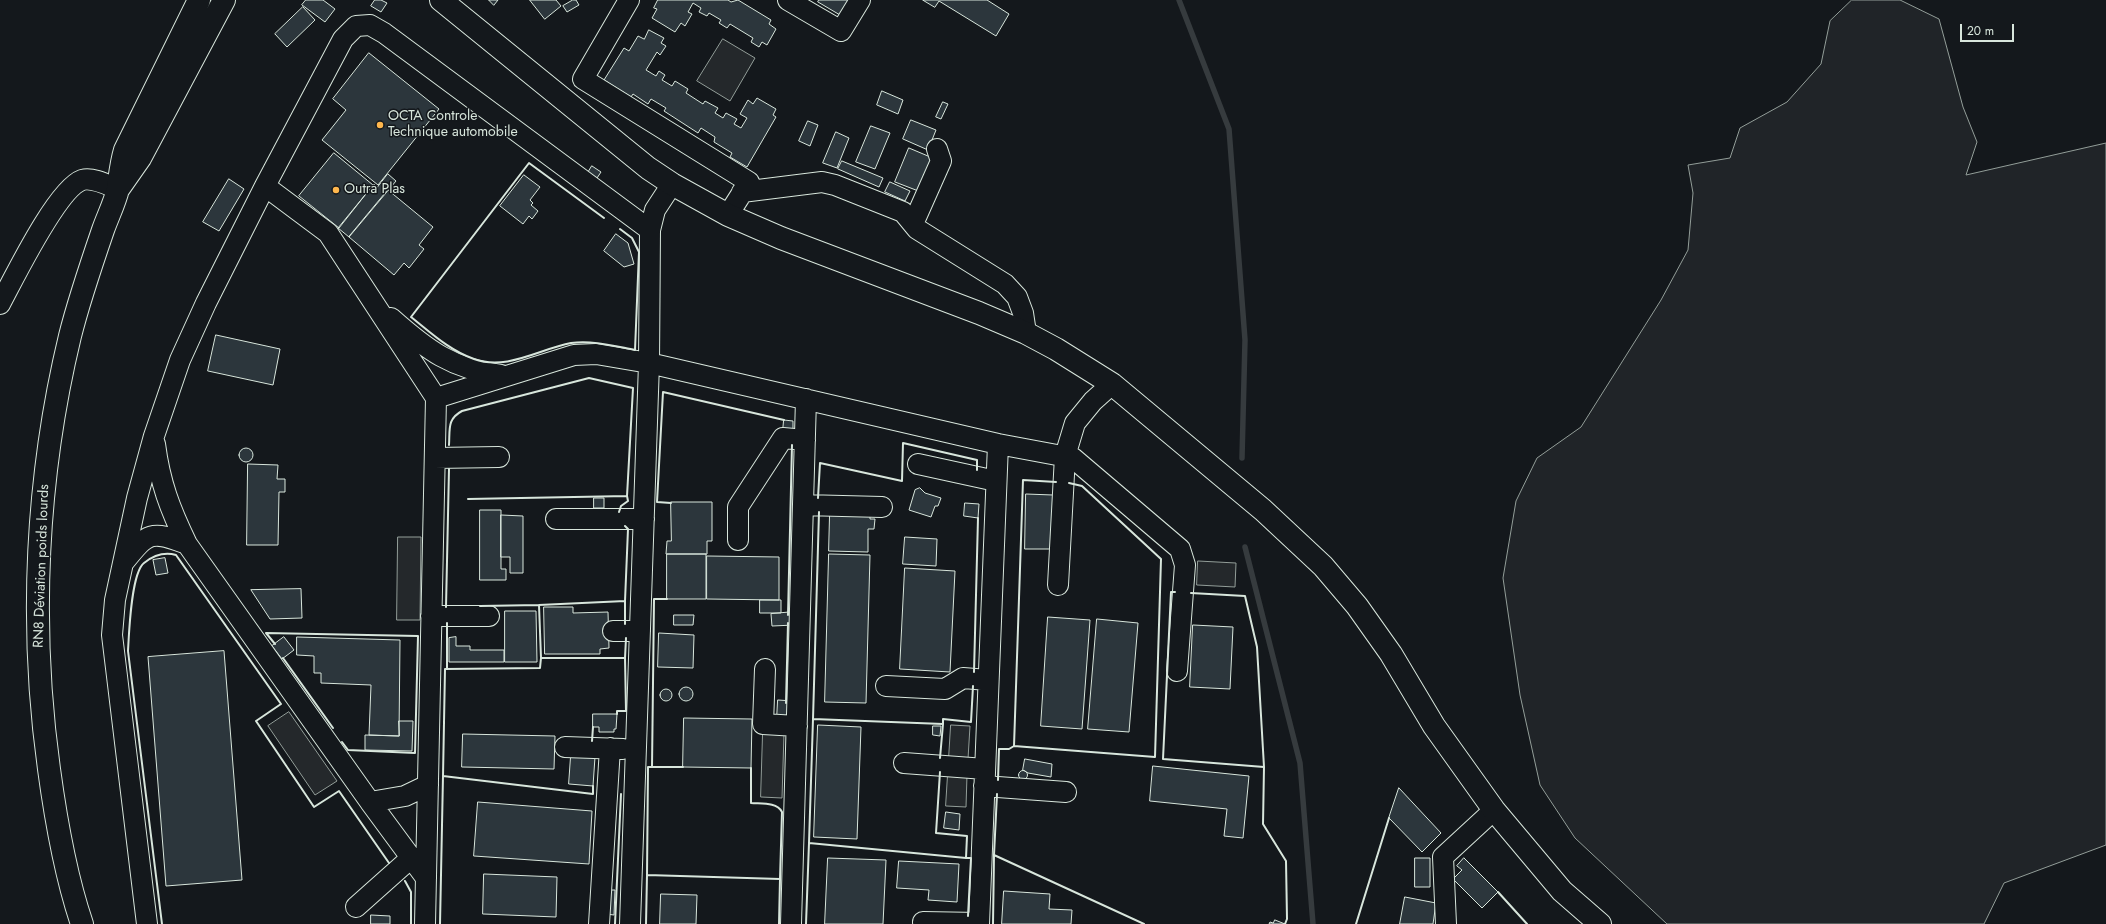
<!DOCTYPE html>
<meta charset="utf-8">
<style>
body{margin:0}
#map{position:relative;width:2106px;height:924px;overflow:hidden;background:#14181c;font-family:Jost,sans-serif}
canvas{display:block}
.scale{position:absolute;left:1960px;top:24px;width:54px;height:18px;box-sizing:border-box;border:2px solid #d8e6dc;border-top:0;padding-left:5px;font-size:12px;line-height:14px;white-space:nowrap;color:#d8e6dc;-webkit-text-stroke:3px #14181c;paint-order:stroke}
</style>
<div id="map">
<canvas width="2106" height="924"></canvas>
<div class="scale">20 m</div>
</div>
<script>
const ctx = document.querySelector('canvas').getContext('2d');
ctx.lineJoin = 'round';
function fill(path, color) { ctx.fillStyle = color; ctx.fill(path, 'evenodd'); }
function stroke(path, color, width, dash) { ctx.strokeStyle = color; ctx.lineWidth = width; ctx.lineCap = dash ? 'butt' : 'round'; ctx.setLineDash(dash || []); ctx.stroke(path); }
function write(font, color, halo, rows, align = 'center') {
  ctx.font = font + ' Jost,sans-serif'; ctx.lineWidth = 3; ctx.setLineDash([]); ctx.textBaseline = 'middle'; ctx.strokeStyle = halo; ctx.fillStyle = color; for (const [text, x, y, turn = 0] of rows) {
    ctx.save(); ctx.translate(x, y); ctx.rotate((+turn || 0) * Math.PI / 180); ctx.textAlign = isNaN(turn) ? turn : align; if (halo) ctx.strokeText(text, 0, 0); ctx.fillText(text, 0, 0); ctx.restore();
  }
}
const green = new Path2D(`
 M1852,0H1900L1939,19L1963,107L1977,142L1966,175L2106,143V845L2004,883L1984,924H1667L1575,838L1540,785L1520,695L1503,578L1516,501L1537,458L1581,427L1661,300L1688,250L1693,193L1688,165L1730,158L1740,128L1787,102L1821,64L1830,21Z`);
fill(green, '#202428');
stroke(green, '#939e99', 1);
const parking = new Path2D(`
 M723,39L755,58L730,101L697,81Z
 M398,537H421L420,620H397Z
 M1198,561L1236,563L1235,587L1197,585Z
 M289,712L337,781L315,795L268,726Z
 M951,725L970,726L968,759L949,758Z
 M763,732L784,733L782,798L761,797Z
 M948,774L967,775L966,807L946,806Z`);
fill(parking, '#24282b');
stroke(parking, '#939e99', 1);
stroke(new Path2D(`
 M1179,0L1229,129L1245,340L1242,458
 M1245,547L1300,763L1313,924`), '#363b3e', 5.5);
const building = new Path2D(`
 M306,0H323L335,9L325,22L302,5Z
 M375,0H381L387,3L381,12L371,6Z
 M489,0H498L494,5Z
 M530,0H556L561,6L545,19Z
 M573,0H576L579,5L567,12L563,6Z
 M658,0H728L731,2L738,0L771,20L769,24L776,29L767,45L762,42L759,47L751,42L753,38L730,24L727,28L719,23L721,20L709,13L707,16L699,12L701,8L693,3L688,12L692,14L685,26L681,23L675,32L652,18L657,9L654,8Z
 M819,0H849L840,15L818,2Z
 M923,0H987L1009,14L996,36L939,1L935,7Z
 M303,7L315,20L287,47L275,34Z
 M649,30L664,38L661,43L666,46L660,55L657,52L646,70L656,76L659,71L665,75L662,80L672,86L675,81L688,89L686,93L703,104L705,101L718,108L715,113L723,118L726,113L737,119L734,124L741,128L747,118L740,114L748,100L753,104L757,98L776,109L773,115L776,117L747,167L730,157L732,153L714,142L715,137L701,128L698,133L664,111L666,108L651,99L648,104L633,94L631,97L604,80L624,48L629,51L638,36L644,39Z
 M369,53L439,109L378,185L322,140L346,110L333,99Z
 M882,91L903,100L898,114L877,105Z
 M943,102L948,104L941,119L936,117Z
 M911,120L936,130L928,150L903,139Z
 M808,121L818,125L810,146L799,141Z
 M871,126L890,133L875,169L856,162Z
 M836,132L849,138L837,168L823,163Z
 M909,148L935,159L921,192L895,182Z
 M334,153L373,185L339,228L299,196Z
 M842,161L883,178L879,187L838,169Z
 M592,166L601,172L595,181L586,176Z
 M388,174L396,181L349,237L338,228L374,184L377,187Z
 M524,175L540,187L530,200L533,203L531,205L538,211L532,219L529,216L523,224L500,206Z
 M229,179L244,189L219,231L203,222Z
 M890,182L910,191L905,201L885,192Z
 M388,190L433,227L419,245L424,249L409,268L404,263L394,275L349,237Z
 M616,234L628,243L634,264L624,267L604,251Z
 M216,335L280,349L273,385L208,371Z
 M784,420L793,421V431H783Z
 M239 455a7 7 0 1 1 14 0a7 7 0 1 1-14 0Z
 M248,464L278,465L277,479H285V492H279L278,545H247Z
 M920,488L925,493L941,498L938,506H935L931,517L909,510L915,490Z
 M1026,494L1053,495L1052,549H1025Z
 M594,498H604V508H594Z
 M671,502H712V541H707V554H666L667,541H671Z
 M965,503L979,504L978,518L964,516Z
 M480,510H501V569H506V580H480Z
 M830,513L870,514V519H875L874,529H868V552L829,551Z
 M501,515L523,516V573H510V557H501Z
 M905,537L937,539L936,566L903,564Z
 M667,554H706V599H667Z
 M829,554L870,555L866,703L825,702Z
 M707,556L779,557V600L707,599Z
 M165,558L168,573L156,575L153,560Z
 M905,568L955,571L950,672L900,669Z
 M301,589L302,618L270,619L251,590Z
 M760,600H781V613H760Z
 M544,607H573V613L608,612L609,648L600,649V654H545Z
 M505,611H536L537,662H505Z
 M794,612L795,625L772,626L771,614Z
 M674,615H694L693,625H674Z
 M1048,617L1090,620L1082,729L1041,726Z
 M1097,619L1138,623L1129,732L1088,729Z
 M1193,625L1233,627L1230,689L1190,687Z
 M659,633L694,635L693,668L658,667Z
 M284,637L294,650L282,659L272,646Z
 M297,637L400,640L399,736L369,735L371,685L321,683V673H314V656L297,655Z
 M456,637V646H470V650H504V662H449V638Z
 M224,651L242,880L166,886L148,657Z
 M679 694a7 7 0 1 1 14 0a7 7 0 1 1-14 0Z
 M660 695a6 6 0 1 1 12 0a6 6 0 1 1-12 0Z
 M778,700L793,701L792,720L777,719Z
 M593,714H617L616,729H614V732H599V727H593Z
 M684,718L752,719L751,768L683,767Z
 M399,721H413L412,751L365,750V735L399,736Z
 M818,725L861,727L857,839L814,837Z
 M933,726H941L940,736L933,735Z
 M463,734L555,736L554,769L462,767Z
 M571,756L595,757L593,786L569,784Z
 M1025,759L1052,764L1051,777L1028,773L1023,770Z
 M1153,766L1249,776L1243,838L1224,836L1227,809L1150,801Z
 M1018.5 775a4.5 4.5 0 1 1 9 0a4.5 4.5 0 1 1-9 0Z
 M1399,788L1441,833L1422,852L1389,818Z
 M478,802L592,811L589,864L474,856Z
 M946,812L960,814L959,830L944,828Z
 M828,858L886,860L883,924H825Z
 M1415,858H1430V887H1415Z
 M1464,858L1498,892L1482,908L1453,879L1462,870L1457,866Z
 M899,861L959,864L957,902L928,900L929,890L897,888Z
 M484,874L557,877L556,917L483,914Z
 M608,890H615L614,915L606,914Z
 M1004,891L1050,894L1049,909L1072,910L1071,924H1002Z
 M661,894L697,895L696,924H660Z
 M1405,897L1436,903L1433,924H1400Z
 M371,915L390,916V924H371Z
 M1275,920L1285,924H1269L1270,922L1273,923Z`);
fill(building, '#2c363c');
stroke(building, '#d8e6dc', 1);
const minor = new Path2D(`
 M629,0L583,79L749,182L728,215
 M788,0L841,31L860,0
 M265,186L328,233L436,398L425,924
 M742,192L822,182L835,185L903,212L917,229L1005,284L1017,297L1023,313L1026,333
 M913,224L941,161L937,149
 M0,304C14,278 57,189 82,180C93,177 108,185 118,189
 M391,318C427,350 452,369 501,375
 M436,398L574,355L596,354L649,363L998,444L1073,458L1180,549L1185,565L1177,671
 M435,458L499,457
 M918,464L996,481
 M803,505L882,507
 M556,519H644
 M738,540V507L783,438L805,440
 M187,544L370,802
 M124,562C148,532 151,530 187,544C170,509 160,483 155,444
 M1058,585L1065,456L1075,423L1093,401L1112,384
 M431,616H489
 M613,631H640
 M765,669L763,724L797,726
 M886,686L945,689L963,678L988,680
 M565,747L623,749
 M904,763L985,769
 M984,786L1066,792
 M426,878L370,802L405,796L428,785
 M356,907L411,858
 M923,922L979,923
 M147,924L112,635L115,600L137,498L154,436L180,360L206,303L265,186L343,39L356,26L370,25L384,33L650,230
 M599,924L610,748
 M630,924L649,363L650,230L655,210L672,184
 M791,924L806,399
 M979,924L998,444
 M1446,924L1443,857L1494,810`);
const major = new Path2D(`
 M441,0L648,168L672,184L728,215L781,238L979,313L1026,333L1056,349L1112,384L1263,510L1323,566L1357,606L1391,654L1434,726L1494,810L1562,891L1600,924`);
const highway = new Path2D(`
 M119,188L140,158L224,0
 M82,924C65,874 56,821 49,769C29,625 36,477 70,336C79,300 91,265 103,230C108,216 115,202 118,189C120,175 121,163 125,150L199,0`);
stroke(minor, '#d8e6dc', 22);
stroke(major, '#d8e6dc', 24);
stroke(highway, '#d8e6dc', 24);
stroke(minor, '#14181c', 20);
stroke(major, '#14181c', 22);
stroke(highway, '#14181c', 22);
stroke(new Path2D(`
 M604,218L529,163L411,317C430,332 450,351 474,359C507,371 539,349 571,343C592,340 614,346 635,350L639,252L632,238L620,229
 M449,445C450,429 447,419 462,411L589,378L633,388L627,496L468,499
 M1056,482L1023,480L1014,746L1155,757L1161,559L1082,486L1069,483
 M818,498L820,463L902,481L903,443L977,460V470
 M671,503L657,502L663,392L784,420
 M619,512L621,506L628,501L627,496
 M819,512L813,719L943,724V719L971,722L973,686
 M1175,592H1171L1163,759L1264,767L1257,647L1245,596L1191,593
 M667,599H654L652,767H683
 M625,601V624
 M539,605L625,601L628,529L625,526
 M480,606L539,605L541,658
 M446,607L449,469
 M788,615L792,445
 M447,623V669
 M275,644L266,633L418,636L415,753L348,750L342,742
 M283,658L333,728
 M625,658L626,638
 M974,672L978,518
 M786,703L788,623
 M813,719L809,843L966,858L967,836L936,833L940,772
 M592,741L593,727
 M940,758L943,724
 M1264,767L1263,824L1286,861L1287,919L1285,924
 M751,768V803C761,804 777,802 782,812L780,879
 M998,780L999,749H1009L1014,746
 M593,786V794L443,776L445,669L540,668L541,658H625L626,711H617V714
 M994,855L997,794
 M966,858H971L968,916
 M647,875L648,767H652
 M405,881L411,892V924
 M1498,892L1527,924
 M162,924L128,651C129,634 131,573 144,563C154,555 165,552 176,555L281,704L256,721L314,807L339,791L389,863
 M440,924L443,776
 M615,924L621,794
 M646,924L647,875L780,879L779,924
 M806,924L809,843
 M993,924L994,855L1144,924
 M1356,924L1389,818`), '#d8e6dc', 2);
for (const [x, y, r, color] of [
 [380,125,4,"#ffb74d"],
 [336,190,4,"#ffb74d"]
]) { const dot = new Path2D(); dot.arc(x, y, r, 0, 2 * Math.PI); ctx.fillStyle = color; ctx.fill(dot); stroke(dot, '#14181c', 1.5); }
write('14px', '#d8e6dc', '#14181c', [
 ["OCTA Controle",388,117],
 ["Technique automobile",388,133],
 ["Outra Plas",344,190]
], 'left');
write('14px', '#d8e6dc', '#14181c', [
 ["RN8 Déviation poids lourds",42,566,-88]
]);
</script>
